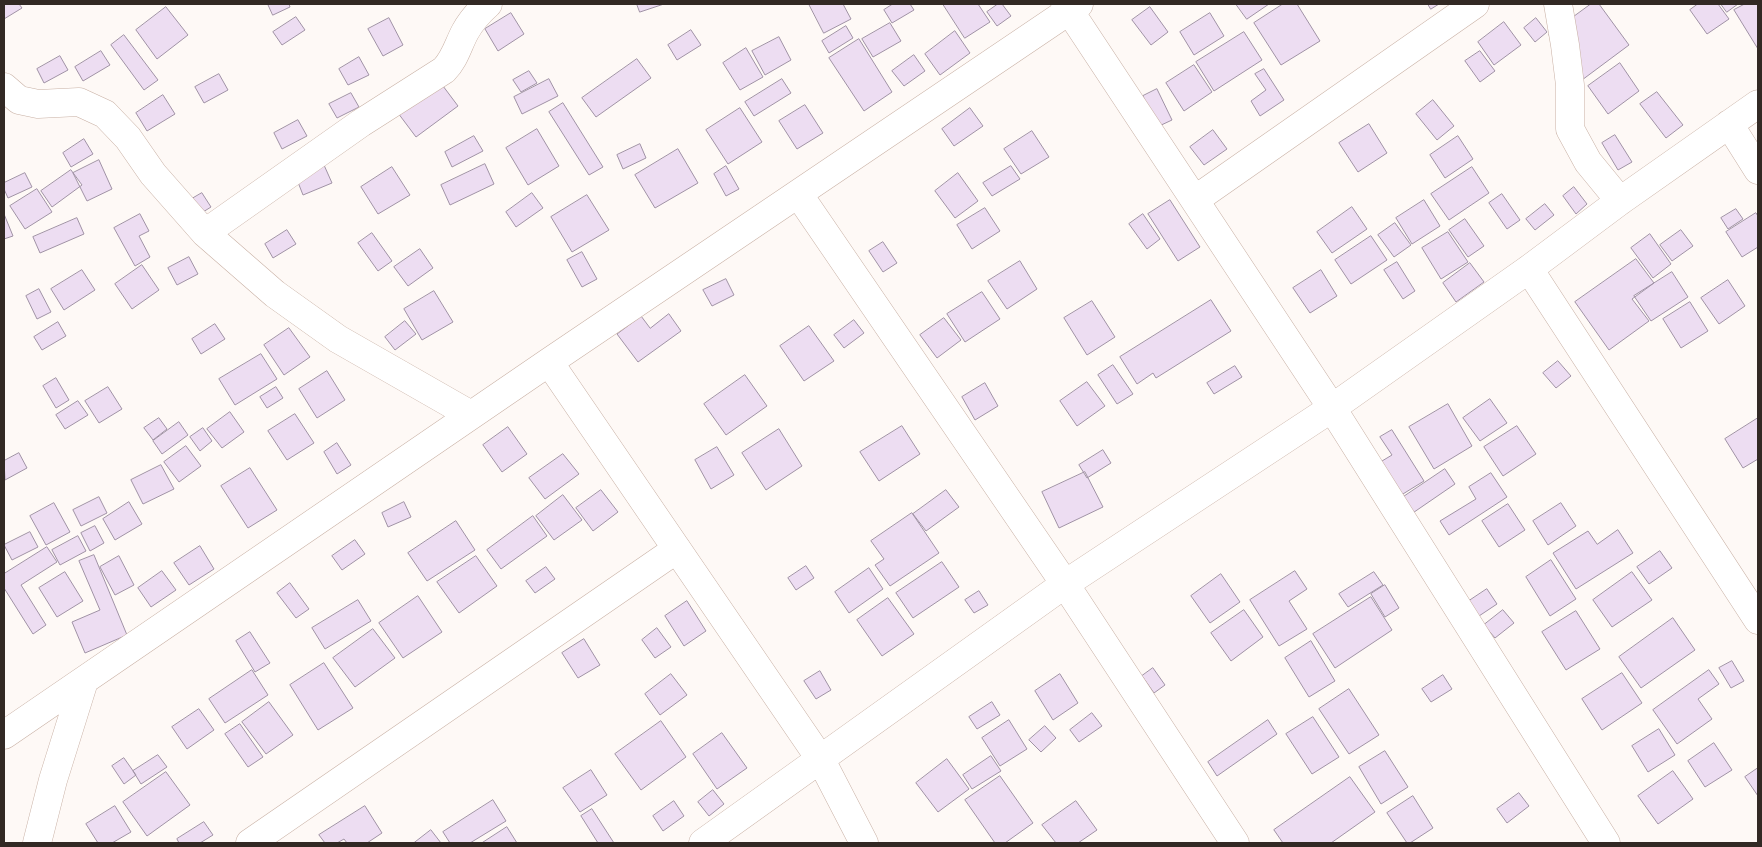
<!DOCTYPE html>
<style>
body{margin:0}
#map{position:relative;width:1762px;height:847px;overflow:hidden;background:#fef9f6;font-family:Roboto,sans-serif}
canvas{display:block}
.frame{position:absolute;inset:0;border:5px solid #322924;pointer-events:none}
</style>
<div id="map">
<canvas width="1762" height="847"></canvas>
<div class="frame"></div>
</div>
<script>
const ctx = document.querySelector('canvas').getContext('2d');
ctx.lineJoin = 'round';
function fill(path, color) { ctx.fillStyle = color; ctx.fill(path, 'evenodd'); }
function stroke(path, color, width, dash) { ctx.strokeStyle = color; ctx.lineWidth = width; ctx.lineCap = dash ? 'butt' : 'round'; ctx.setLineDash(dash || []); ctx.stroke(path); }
const building = new Path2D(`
 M4,4H19L22,8L4,19Z
 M268,4H289L290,7L273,15Z
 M637,4H664L640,12Z
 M809,4H843L851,19L824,33Z
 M893,4H910L914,10L892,23L884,10Z
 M943,4H978L990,22L965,38Z
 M998,4H1002L1011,16L997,26L987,12Z
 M1236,4H1269L1247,19Z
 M1283,4H1297L1320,41L1281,65L1254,23Z
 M1428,4H1439L1431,9Z
 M1591,4H1599L1629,45L1582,80L1549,35Z
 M1698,4H1718L1729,19L1707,34L1690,10Z
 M1721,4H1738L1727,12Z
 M1745,4H1758V49L1734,10Z
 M166,7L188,35L157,59L136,30Z
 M1150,7L1168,32L1151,45L1132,20Z
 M511,13L524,34L498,51L485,29Z
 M1210,13L1224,36L1194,55L1180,32Z
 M296,17L305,30L282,45L273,32Z
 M389,18L403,45L383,56L368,29Z
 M1536,18L1547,32L1535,42L1524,28Z
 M1504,22L1521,45L1494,65L1478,42Z
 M890,23L901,41L873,57L862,39Z
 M846,26L853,38L829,53L822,41Z
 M691,30L701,45L677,60L668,45Z
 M955,31L970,53L940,75L925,54Z
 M1244,32L1262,60L1214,91L1196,62Z
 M124,35L158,80L144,90L111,45Z
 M779,37L791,60L765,75L752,51Z
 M859,39L892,92L864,111L829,58Z
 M746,48L763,77L740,90L723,63Z
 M101,51L110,65L83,81L75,67Z
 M1480,51L1495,71L1480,82L1465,61Z
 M914,55L925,71L904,86L892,71Z
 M60,56L68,70L44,83L37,69Z
 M359,57L369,75L348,85L339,69Z
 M637,59L651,78L596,117L582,98Z
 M1620,63L1639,91L1608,114L1588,86Z
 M1194,65L1212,92L1184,111L1166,83Z
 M1264,69L1284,100L1260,116L1251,101L1266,90L1255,74Z
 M529,71L537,83L521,92L513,80Z
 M219,74L228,90L204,103L195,87Z
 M437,78L458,106L416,137L395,109Z
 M549,79L558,96L522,114L514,97Z
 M782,79L791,93L754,116L745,102Z
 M1157,89L1172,120L1157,127L1143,96Z
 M1657,92L1683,125L1666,138L1640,104Z
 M351,93L359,107L337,118L329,104Z
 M163,95L175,114L147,131L136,113Z
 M1433,100L1454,126L1437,140L1416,114Z
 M563,103L603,167L589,175L549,112Z
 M805,105L823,133L797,149L779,121Z
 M740,108L762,142L728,164L706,130Z
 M970,108L983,126L954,146L942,129Z
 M298,120L307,136L282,149L274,133Z
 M1369,124L1387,153L1358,172L1339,143Z
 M537,129L559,166L528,185L506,148Z
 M1213,130L1227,149L1204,165L1190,147Z
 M1032,131L1049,157L1021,174L1004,149Z
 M1615,135L1632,162L1618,170L1602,143Z
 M474,136L483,151L452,167L445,152Z
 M1458,136L1473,159L1445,178L1430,155Z
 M84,139L93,154L71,167L63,153Z
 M640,144L646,158L623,169L617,155Z
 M678,149L698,183L655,208L635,175Z
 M320,156L332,183L303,195L292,167Z
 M99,160L112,189L87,201L73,173Z
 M485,164L494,184L450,205L441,185Z
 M726,166L739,189L726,196L714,174Z
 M1011,166L1020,179L992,196L983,183Z
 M392,167L410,195L378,214L361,187Z
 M1472,167L1489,193L1449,220L1431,194Z
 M71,170L82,185L52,207L41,191Z
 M25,173L32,187L8,198L4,189V183Z
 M958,173L978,201L955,218L935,191Z
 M1574,187L1587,204L1576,214L1563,196Z
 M37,189L52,212L25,229L10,206Z
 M202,193L211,207L187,222L178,207Z
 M532,193L543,208L516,227L506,212Z
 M1502,194L1520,220L1507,229L1489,203Z
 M587,195L609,230L572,252L551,217Z
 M1170,200L1200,247L1178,261L1148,214Z
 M1424,200L1440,226L1412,244L1396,218Z
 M1545,204L1554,215L1535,230L1526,219Z
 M1352,207L1367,229L1332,253L1317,232Z
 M985,208L1000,231L972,249L957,225Z
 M1736,209L1743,219L1728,229L1721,218Z
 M1756,213L1758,216V247L1742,257L1726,232Z
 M4,214L13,236L4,239Z
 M140,214L149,231L139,236L150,257L135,266L114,228Z
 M1143,214L1160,239L1147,249L1129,224Z
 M77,218L84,234L40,253L33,237Z
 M1465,219L1484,246L1468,257L1449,230Z
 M1395,223L1411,245L1394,257L1378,235Z
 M287,230L296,244L273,258L265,244Z
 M1681,230L1693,246L1672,261L1660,245Z
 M1448,232L1468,262L1441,279L1422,248Z
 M372,233L392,261L378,271L358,243Z
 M1650,234L1671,264L1653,278L1631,248Z
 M1371,236L1387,260L1351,284L1335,260Z
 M883,242L897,263L883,272L869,251Z
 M420,249L433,268L408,286L394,267Z
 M582,252L597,279L582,287L567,260Z
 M189,257L198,274L177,285L168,268Z
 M1636,259L1654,283L1632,299L1649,321L1609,350L1575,302Z
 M1020,261L1037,289L1007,309L988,281Z
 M1397,262L1415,291L1403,299L1384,270Z
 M1470,263L1484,282L1456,302L1443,283Z
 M142,265L159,290L132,309L115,284Z
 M82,270L95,290L64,310L51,289Z
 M1321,270L1337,296L1310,313L1293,288Z
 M1672,272L1688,297L1651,321L1634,296Z
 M726,279L734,295L712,306L703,290Z
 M1728,280L1745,306L1719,324L1701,298Z
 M39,289L51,312L37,319L26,296Z
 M434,291L453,322L422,340L404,309Z
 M982,292L1000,319L965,342L947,314Z
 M1211,300L1231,331L1156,378L1153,373L1137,384L1120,357Z
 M1092,301L1115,337L1087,355L1064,318Z
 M1690,302L1708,331L1681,348L1663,319Z
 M669,314L681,331L638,362L617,334L641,316L650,328Z
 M944,318L961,340L937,358L920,335Z
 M854,320L864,333L844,348L834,335Z
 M405,321L416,334L395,350L385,337Z
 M58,322L66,336L42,350L34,337Z
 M215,324L225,339L201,354L192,339Z
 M809,326L834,361L804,381L780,346Z
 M289,328L310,357L284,375L264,345Z
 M261,354L277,379L235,405L219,379Z
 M1558,361L1571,376L1556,388L1543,373Z
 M1113,365L1133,394L1117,404L1098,375Z
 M1235,366L1242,377L1214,394L1207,383Z
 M327,371L345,400L317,418L299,389Z
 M745,375L767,406L726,435L704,404Z
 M56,378L69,400L56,408L43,386Z
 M1087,382L1105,406L1077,426L1060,401Z
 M985,383L998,406L975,420L962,397Z
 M108,387L122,409L99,423L85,401Z
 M276,387L283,398L267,408L260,397Z
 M1490,399L1507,423L1480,441L1463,418Z
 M78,401L88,415L65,429L56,415Z
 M1448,404L1472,446L1434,469L1409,427Z
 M230,412L244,432L222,448L207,429Z
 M295,414L314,443L287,460L268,431Z
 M159,418L167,429L153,440L144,428Z
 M1758,418V459L1743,468L1725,439Z
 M179,422L188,435L162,454L153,441Z
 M902,426L920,454L879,481L860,452Z
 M1517,426L1536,454L1503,476L1484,447Z
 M508,427L527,454L502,472L483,445Z
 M203,428L212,441L200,451L190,437Z
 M779,429L802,466L766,490L742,453Z
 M1392,430L1424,481L1398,497L1377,464L1392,455L1380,437Z
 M337,443L351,465L337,474L324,452Z
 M186,446L201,466L179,482L164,462Z
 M717,447L734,475L711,489L695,460Z
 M1103,450L1111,463L1087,478L1079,465Z
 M19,453L27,468L5,480L4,461Z
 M563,454L579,474L545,499L529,478Z
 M161,465L174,489L143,504L131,480Z
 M250,468L277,510L248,528L221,486Z
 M1445,469L1455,484L1404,519L1393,504Z
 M1085,472L1103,507L1059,528L1042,492Z
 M1491,473L1507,497L1449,535L1440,521L1476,499L1469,487Z
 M601,490L618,512L593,531L576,508Z
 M946,490L959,507L926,531L913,514Z
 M563,495L582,520L554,540L536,516Z
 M99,497L107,513L81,526L73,510Z
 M129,502L142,524L115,540L103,519Z
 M404,502L411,517L388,527L382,513Z
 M54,503L70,532L46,545L30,516Z
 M1561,503L1576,526L1548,545L1533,521Z
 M1508,504L1525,530L1499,547L1482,521Z
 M912,513L939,553L890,586L875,565L884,559L871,541Z
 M533,516L547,536L501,569L487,550Z
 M456,521L475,550L427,581L408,553Z
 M95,526L104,543L90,551L81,533Z
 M1618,530L1633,553L1576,589L1553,553L1588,531L1597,544Z
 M30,532L38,547L12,560L4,545Z
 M78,536L86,551L60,565L52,550Z
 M355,540L365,554L342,570L332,556Z
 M200,546L214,569L189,585L174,563Z
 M47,547L57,562L21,585L46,625L33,634L4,588V574Z
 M1660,551L1672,568L1649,584L1637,567Z
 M94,555L127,635L85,653L72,622L100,610L79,561Z
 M119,556L134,585L115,595L100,567Z
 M476,556L497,586L459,613L437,582Z
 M1551,560L1576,599L1550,616L1526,577Z
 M942,562L959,587L913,618L896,593Z
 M806,566L814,578L796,590L788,578Z
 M546,567L555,579L535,593L526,581Z
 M869,568L883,589L849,613L835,592Z
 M162,571L176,590L151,607L138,588Z
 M1295,571L1307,589L1289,601L1307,629L1279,646L1250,600Z
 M65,572L83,601L57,617L39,588Z
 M1374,572L1383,585L1348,607L1339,594Z
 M1632,572L1652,600L1612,627L1593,600Z
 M1221,574L1240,602L1210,623L1191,596Z
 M290,583L309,609L296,618L277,593Z
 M1385,585L1399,608L1385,617L1371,594Z
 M1487,589L1497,604L1470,622L1460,607Z
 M979,591L988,605L974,613L965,600Z
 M418,596L442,632L403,658L379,623Z
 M1371,597L1392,630L1335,668L1313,634Z
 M888,598L914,634L882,656L857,620Z
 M358,600L371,621L325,649L312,628Z
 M687,601L706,631L684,646L665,616Z
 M1244,610L1263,637L1231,661L1211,633Z
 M1503,610L1514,623L1495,638L1484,625Z
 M1576,611L1600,649L1566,670L1542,632Z
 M1673,618L1695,650L1641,688L1619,657Z
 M657,628L671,647L655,658L642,640Z
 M373,629L395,658L355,687L333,658Z
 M250,632L270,663L255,672L236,641Z
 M584,639L600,665L578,678L562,653Z
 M1311,641L1335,681L1309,697L1285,658Z
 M1732,661L1744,681L1731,688L1719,668Z
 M324,663L353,708L318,730L290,685Z
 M1153,668L1165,685L1154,693L1142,676Z
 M252,670L268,695L225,723L209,699Z
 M1709,670L1719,684L1698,699L1712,719L1677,744L1653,710Z
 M820,671L831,690L816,699L804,681Z
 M1622,673L1642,703L1602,730L1582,699Z
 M671,674L687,695L660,715L645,694Z
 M1060,674L1078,703L1053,720L1035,691Z
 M1443,675L1452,689L1431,702L1422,689Z
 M1349,689L1379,735L1349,754L1319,709Z
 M269,702L293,735L266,754L242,722Z
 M992,702L1000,715L977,729L969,717Z
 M199,709L214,730L187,749L172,727Z
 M1092,713L1102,726L1079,742L1070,730Z
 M1313,717L1339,757L1312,774L1286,734Z
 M1009,720L1027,749L1000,766L982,738Z
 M1268,720L1277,734L1217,776L1208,762Z
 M661,721L686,757L641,790L615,754Z
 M240,724L263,757L248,767L225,734Z
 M1045,726L1056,738L1041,752L1029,740Z
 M1659,729L1675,755L1648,772L1632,746Z
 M722,733L747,768L717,789L693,754Z
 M1714,743L1732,770L1705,787L1688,761Z
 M1385,751L1408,787L1381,804L1359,767Z
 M158,755L167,767L141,784L133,771Z
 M991,756L1001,771L972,789L963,775Z
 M124,758L136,775L124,784L112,766Z
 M947,759L969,789L938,812L916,783Z
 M1758,768V796L1745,777Z
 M591,770L607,795L580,812L563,788Z
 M1673,771L1693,799L1658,824L1638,796Z
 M166,772L190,805L147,836L123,802Z
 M1000,776L1033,823L1005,843H995L965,800Z
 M1350,777L1375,812L1331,843H1283L1274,830Z
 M713,790L724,804L709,816L698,802Z
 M1519,793L1529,806L1507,823L1497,809Z
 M1413,796L1433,828L1410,843H1407L1387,813Z
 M493,800L506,821L470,843H450L443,832Z
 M674,801L684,816L663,831L653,816Z
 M1076,801L1097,830L1078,843H1056L1042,825Z
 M115,806L131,832L112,843H98L86,824Z
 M365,806L382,833L367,843H347L344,839L337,843H325L319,835Z
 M592,809L614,843H598L581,816Z
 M204,822L213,835L200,843H179L177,839Z
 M507,827L517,843H482Z
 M431,830L441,843H414Z`);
fill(building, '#edddf2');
stroke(building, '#a092a5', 1);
const minor = new Path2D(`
 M1065,4L1332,408L1606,843
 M1558,4L1565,45L1570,85V129L1588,162L1620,201
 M4,87L19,100L38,104L79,102L105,114L128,138L153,174L205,233L275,294L338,339L471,415
 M1729,124L1758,170
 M799,195L1065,584L1235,843
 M1196,199L1475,4
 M205,233L361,123L444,70C455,59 458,45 465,32C471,21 479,12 488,4
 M1529,269L1758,620
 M549,362L821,760L864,843
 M4,735L549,362L1079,4
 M37,843L53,780L84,681
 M250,843L677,549
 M703,843L1065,584L1332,408L1529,269L1620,201L1758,104`);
stroke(minor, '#c8b0a4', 29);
stroke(minor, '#fff', 28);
</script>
